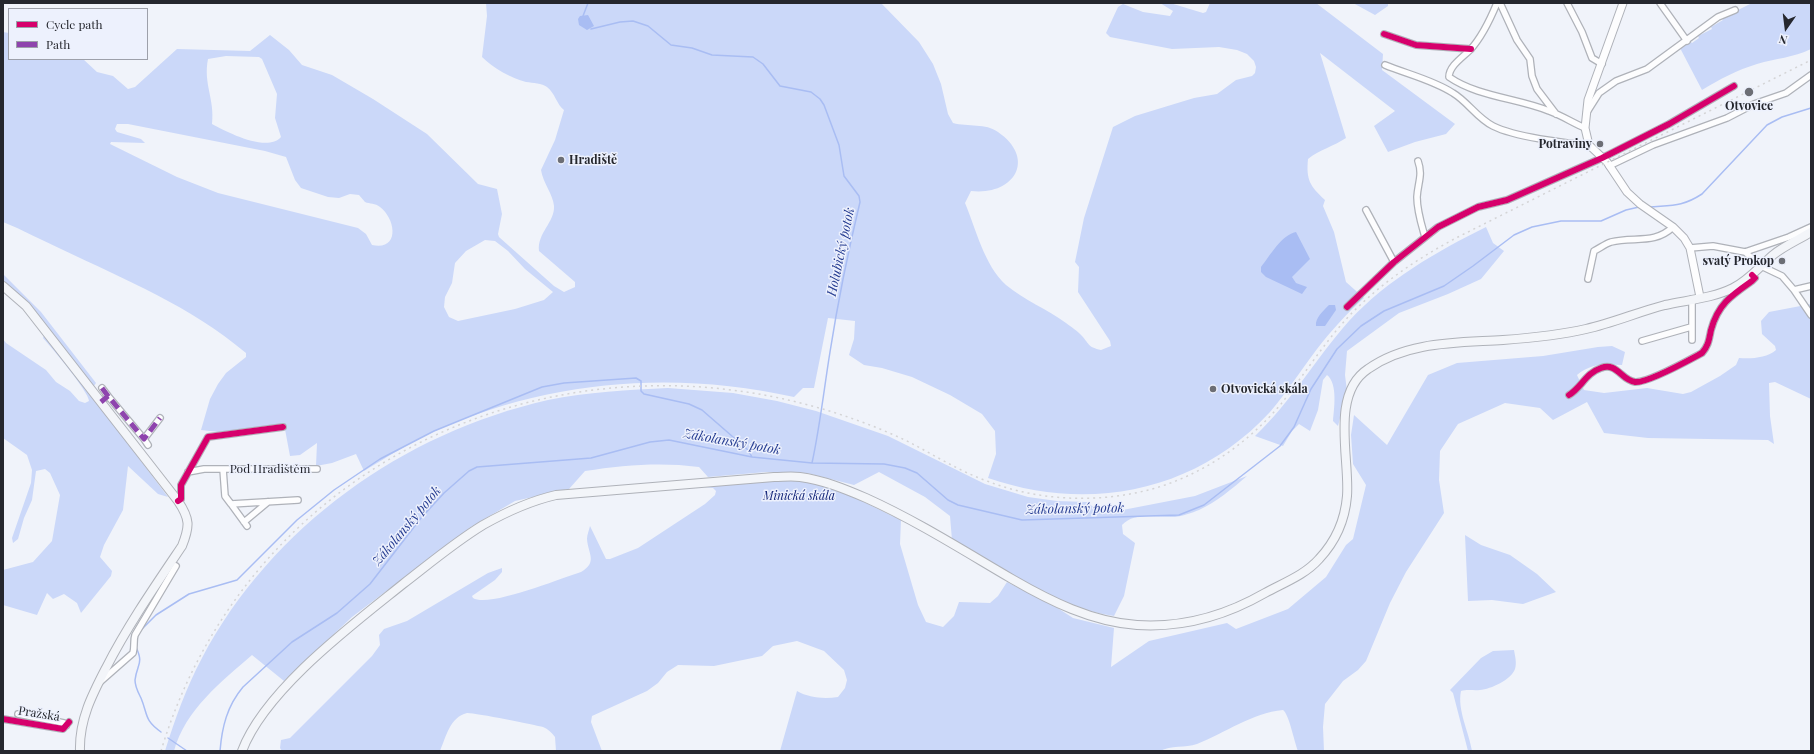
<!DOCTYPE html>
<meta charset="utf-8">
<style>
body{margin:0}
#map{position:relative;width:1814px;height:754px;overflow:hidden;background:#f0f3fa;font-family:"Playfair Display",serif}
canvas{display:block}
.frame{position:absolute;inset:0;border:4px solid #25272e;pointer-events:none}
.legend{position:absolute;left:8px;top:8px;width:140px;height:52px;box-sizing:border-box;background:#edf1fd;border:1px solid #9da0aa;margin:0;padding:5px 7px;list-style:none;font-size:12px;color:#25272e}
.legend li{display:flex;align-items:center;gap:8px;height:20px}
.legend b{width:20px;border:1px solid #9da0aa}
.north{position:absolute;left:1766px;top:8px;width:40px;height:40px;-webkit-text-stroke:3px #edf1fd;paint-order:stroke;rotate:194deg;font-size:11px;font-weight:700;line-height:16px;text-align:center;color:#25272e}
.north::after{content:'';display:block;margin:auto;width:14px;height:18px;background:#25272e;clip-path:polygon(50% 0,100% 100%,50% 72%,0 100%)}
</style>
<div id="map">
<canvas width="1814" height="754"></canvas>
<div class="frame"></div>
<ul class="legend">
<li><b style="height:5px;background:#d6006c"></b>Cycle path</li>
<li><b style="height:5px;background:#8e44ad"></b>Path</li>
</ul>
<div class="north">N</div>
</div>
<script>
const ctx = document.querySelector('canvas').getContext('2d');
ctx.lineJoin = 'round';
function fill(path, color) { ctx.fillStyle = color; ctx.fill(path, 'evenodd'); }
function stroke(path, color, width, dash) { ctx.strokeStyle = color; ctx.lineWidth = width; ctx.lineCap = dash ? 'butt' : 'round'; ctx.setLineDash(dash || []); ctx.stroke(path); }
function write(font, color, halo, rows, align = 'center') {
  ctx.font = font + ' "Playfair Display",serif'; ctx.lineWidth = 3; ctx.setLineDash([]); ctx.textBaseline = 'middle'; ctx.strokeStyle = halo; ctx.fillStyle = color; for (const [text, x, y, turn = 0] of rows) {
    ctx.save(); ctx.translate(x, y); ctx.rotate((+turn || 0) * Math.PI / 180); ctx.textAlign = isNaN(turn) ? turn : align; if (halo) ctx.strokeText(text, 0, 0); ctx.fillText(text, 0, 0); ctx.restore();
  }
}
fill(new Path2D(`
 M486,3H881L919,42L933,64L941,84L948,114L953,123C968,127 986,123 998,132C1037,159 1014,196 971,191L965,203C976,229 984,265 1006,285C1024,300 1047,309 1066,323C1071,327 1078,331 1082,336C1090,345 1088,347 1101,350L1111,346L1110,341L1078,292L1079,267L1075,262L1084,218L1113,127L1135,116L1194,98L1217,94L1236,80L1252,76L1255,73L1256,67L1254,61L1247,54L1237,50L1219,47L1172,49L1110,37L1106,33L1118,7L1123,4L1143,12L1170,16L1173,11L1160,3H1170L1203,13L1206,12L1210,3H1316L1383,54L1382,70L1455,124L1446,134L1415,142L1388,152L1374,126L1395,111L1320,53L1346,138C1334,146 1319,150 1308,159C1306,180 1310,186 1325,200L1323,206L1334,232L1346,282L1364,298C1347,313 1331,331 1317,349C1301,370 1287,392 1270,412C1196,492 1089,513 988,478L996,454L995,431L982,414L950,395L912,377L882,368L864,365L849,355L854,339L855,321L828,318L814,388H803L794,397C674,370 548,380 435,431C411,442 387,457 364,471L356,454L332,463L316,466L317,443L300,455L290,456L284,424L219,432L201,430L210,399L218,384L226,373L246,357V353C190,306 126,280 61,249C41,240 23,230 3,222V32L9,33V59H83L97,72L113,76L128,89L135,87L177,49L250,51L270,35L289,50L302,65L332,75L373,99L427,134L478,184L497,189L502,214L498,234L499,237L554,286L564,292L575,287V282L539,251C537,233 555,222 554,206C553,194 543,183 541,170L555,140L564,110C557,105 555,93 547,87C542,83 533,83 526,82C511,78 493,68 482,57L487,16ZM226,56L259,57L262,59L277,94L275,118L281,137C267,153 227,132 212,124C215,99 203,84 208,59ZM117,124H128L265,151L286,157L295,180L301,188L328,197L339,198L350,194L359,195L365,202C370,204 375,203 380,207C396,219 400,251 372,245L366,234L358,228L218,193L177,177L110,144L111,142L145,143L141,139L117,132L115,129ZM485,240L495,241L508,251L525,269L553,292L544,300L515,309L458,321L449,317L444,307L445,297L452,283L455,263L466,251Z
 M1353,3H1388V6L1375,15Z
 M1752,3H1811V49C1793,58 1776,58 1757,64C1737,70 1720,79 1702,90L1680,48L1691,42L1692,43L1699,38L1698,36L1712,29L1711,27L1723,20L1722,18Z
 M1486,227L1493,243L1504,251L1481,279L1448,294L1399,313L1347,351L1345,375L1347,391L1338,426L1333,421C1334,409 1338,384 1327,375L1323,380L1318,410L1310,431L1299,424L1292,431L1283,446L1255,436C1291,402 1316,358 1349,321C1388,279 1436,252 1486,227Z
 M3,274L41,312L96,383L94,386L35,313L3,280Z
 M1811,304V399L1775,382L1769,383L1770,416L1774,444L1768,440L1648,438L1604,433L1587,402L1553,420L1540,408L1505,403L1458,424L1440,451L1439,480L1444,513L1406,572L1390,603L1366,661L1358,670L1343,681L1325,704L1323,727L1324,751H1298C1294,741 1289,714 1283,710C1252,713 1225,733 1197,744C1185,748 1171,745 1160,751H780L797,691C809,698 824,699 838,697L845,688L847,680L844,670L824,651L797,641L773,646L762,656L714,666L678,665L667,672L658,683L647,691L592,716L591,722L602,751H556L555,737C552,733 548,729 543,727C536,725 471,712 467,713C450,717 446,737 440,751H282L280,748L281,740L290,738L372,656L380,645L379,635L384,629L407,621L488,573L502,568V572L495,580L472,596L473,598C489,608 561,578 581,572C598,562 588,554 587,539C587,535 589,530 590,526L606,559H610L638,548L705,504L715,495L716,491L713,488L704,487C734,485 769,477 799,480C835,484 868,505 901,520L900,544L918,605L926,622L943,627L954,616L959,602L990,603L998,596L1007,582L1056,607L1073,618L1114,628L1111,667L1149,641L1227,623L1236,629L1288,609L1326,577L1346,545L1353,539L1366,485L1353,464L1351,435L1354,415L1387,445L1428,375L1457,363L1543,356L1598,347L1612,346L1625,352L1622,365C1605,364 1591,363 1577,375L1584,390L1604,393L1647,388L1683,394L1691,392L1720,376L1736,365L1739,358C1751,359 1767,358 1776,350L1775,346L1762,334L1761,321L1769,312Z
 M45,333L168,497L158,494L128,466L123,510L104,545L100,557L112,571L111,576L81,613L77,603L64,594L53,599L47,593L37,615L3,605V570L33,562L52,541L60,495L50,473L45,469L36,471L32,500L24,518L18,539L13,543L12,538L31,483L32,470L27,455L3,438V339L6,343L46,370L56,382L70,391L79,401L85,403L89,401C89,392 52,348 43,338Z
 M668,388L733,393L777,401L816,411L888,436L985,484L1028,497L1057,501L1087,502L1102,514L1195,496L1247,476C1232,489 1216,502 1199,510C1192,513 1182,516 1175,517C1157,518 1136,511 1122,525L1123,534L1135,543L1124,596L1114,616C1054,607 1002,570 952,540L950,516L925,497L879,472L854,485L807,473L766,472L708,477L699,467C661,462 624,465 585,471L569,489L515,501L471,527L352,617L284,681L252,655C222,681 185,710 174,751H165C175,719 186,688 202,658C272,526 403,433 548,400C587,392 629,390 668,388Z
 M1465,535L1481,545L1510,555L1537,574L1556,592L1523,604L1492,600L1468,601Z
 M1514,650C1515,656 1517,663 1515,669C1511,680 1491,689 1480,690C1474,691 1468,689 1461,691C1457,710 1469,732 1472,751H1468L1453,693L1450,690L1481,658L1493,651Z`), '#cbd8f9');
fill(new Path2D(`
 M588,15L594,26L587,30L579,25L578,19L580,16Z
 M1296,232L1310,259L1292,277L1296,283L1307,287L1302,294L1266,277L1261,272V267C1270,256 1281,235 1296,232Z
 M1329,305H1335L1336,310L1325,326H1316C1315,318 1323,311 1329,305Z`), '#a9bdf3');
stroke(new Path2D(`
 M583,16L588,3
 M591,29L620,22L633,21L648,26L671,45L692,48L712,55L753,57L763,64L780,86L811,92L820,99L824,105L839,145L844,176L859,196L860,202C848,252 838,301 830,352C824,389 820,426 812,463
 M1649,207C1672,205 1682,207 1702,194L1767,125L1782,117L1811,108
 M141,630L156,615L189,594L237,580L297,520L334,490L380,459L434,431L542,387L564,383L636,378L641,381V391L644,394L689,404L702,410L748,450L752,457
 M136,647C144,664 137,664 135,680C135,687 138,692 141,698C148,715 144,720 161,732
 M168,738L187,751
 M220,751C222,727 227,706 243,687L292,642L337,613L370,584L421,518L444,493L469,471L477,467L591,458L650,442L669,440L752,457L812,463L884,464L905,468L917,473L948,500L958,505L1022,520L1179,515L1204,505L1280,446L1294,427L1311,389L1337,349L1361,326L1384,311L1444,286L1473,266L1514,235L1532,227L1561,221H1601L1626,210L1639,207`), '#a9bdf3', 1.5);
const minor = new Path2D(`
 M1497,3C1490,20 1482,37 1470,50C1463,57 1449,66 1449,77C1478,97 1517,98 1549,111C1561,115 1573,123 1585,128
 M1500,3L1517,40L1530,59L1532,76L1537,89L1556,114
 M1567,3L1582,32L1592,58L1602,64
 M1660,3L1687,41
 M1384,34L1416,45L1471,49
 M1385,65C1407,74 1433,80 1453,93C1468,102 1477,118 1493,126C1515,137 1564,143 1589,145
 M1587,112L1599,93L1616,81L1647,69L1718,17L1735,10
 M1418,161C1423,175 1418,182 1417,197C1417,211 1421,223 1425,237
 M1609,166L1653,145L1727,118L1754,104L1786,93L1811,75
 M1366,210L1394,262
 M1690,248L1713,246L1745,252L1789,237L1811,227
 M1745,252L1761,266L1782,276L1794,290L1811,286
 M1588,279L1594,251C1600,248 1605,244 1611,242C1634,236 1654,245 1673,227
 M1794,290L1811,315
 M1692,299V340
 M1347,307L1394,262L1438,227L1478,207L1507,200L1602,158L1669,124L1734,86
 M1642,341L1691,327
 M102,388L108,396
 M1569,395C1581,388 1586,373 1601,368C1617,362 1621,380 1635,382C1648,383 1689,360 1702,353C1709,345 1709,339 1711,330C1718,304 1732,295 1752,281L1755,278L1752,275
 M101,402L108,396L144,439L160,418
 M144,439L148,445
 M223,469L225,496L231,504L298,500
 M188,472L204,469H317
 M178,501L181,499V485L208,437L283,427
 M231,504L247,526
 M244,522L268,502
 M100,682L133,653C135,646 133,641 135,635L176,566
 M18,714L64,723L66,726
 M3,719L63,729L69,722`);
const tertiary = new Path2D(`
 M1623,3L1588,100L1585,128L1589,145L1607,162L1627,192L1640,204L1673,227L1684,238L1690,248L1700,297`);
const secondary = new Path2D(`
 M3,286L26,306L178,501C190,519 190,526 182,546C155,586 128,625 106,668C92,695 79,720 80,751
 M242,751C265,690 352,625 403,584C429,564 455,542 483,525C506,512 530,501 556,495L774,477C783,477 791,476 800,477C823,480 845,489 866,498C917,521 964,551 1012,579C1050,601 1092,622 1137,625C1183,628 1225,616 1265,593C1283,583 1305,575 1319,559C1335,542 1345,520 1347,496C1350,459 1330,394 1368,369C1407,341 1458,343 1503,340C1530,338 1560,335 1586,329C1613,323 1638,312 1665,305C1688,300 1713,298 1733,288C1749,280 1759,267 1773,255C1784,246 1798,240 1811,232`);
stroke(minor, '#afb2b9', 8);
stroke(tertiary, '#afb2b9', 9);
stroke(secondary, '#afb2b9', 10);
stroke(minor, '#fdfdfe', 5.5);
stroke(tertiary, '#fdfdfe', 7);
stroke(secondary, '#f3f5f9', 8);
stroke(new Path2D(`
 M161,751C245,472 536,330 812,406C845,415 878,427 909,442C934,455 959,471 987,481C1033,499 1086,503 1135,493C1192,482 1244,448 1281,404C1304,375 1324,343 1349,316C1381,283 1418,258 1458,237L1811,60`), '#d4d4d6', 1.5, [2, 4]);
stroke(new Path2D(`
 M102,388L108,396
 M101,402L108,396L144,439L160,418`), '#8e44ad', 5, [10, 5]);
stroke(new Path2D(`
 M1384,34L1416,45L1471,49
 M1347,307L1394,262L1438,227L1478,207L1507,200L1602,158L1669,124L1734,86
 M1569,395C1581,388 1586,373 1601,368C1617,362 1621,380 1635,382C1648,383 1689,360 1702,353C1709,345 1709,339 1711,330C1718,304 1732,295 1752,281L1755,278L1752,275
 M178,501L181,499V485L208,437L283,427
 M3,719L63,729L69,722`), '#d6006c', 6);
for (const [x, y, r, color] of [
 [1749,92,5,"#6c6e75"],
 [1600,144,4,"#6c6e75"],
 [561,160,4,"#6c6e75"],
 [1782,261,4,"#6c6e75"],
 [1213,389,4,"#6c6e75"]
]) { const dot = new Path2D(); dot.arc(x, y, r, 0, 2 * Math.PI); ctx.fillStyle = color; ctx.fill(dot); stroke(dot, '#edf1fd', 1.5); }
write('bold 12px', '#25272e', '#edf1fd', [
 ["Otvovice",1749,106,"center"],
 ["Potraviny",1592,144],
 ["Hradiště",569,160,"left"],
 ["svatý Prokop",1774,261],
 ["Otvovická skála",1221,389,"left"]
], 'right');
write('12px', '#25272e', '#edf1fd', [
 ["Pod Hradištěm",270,469],
 ["Pražská",39,714,9]
]);
write('italic 12px', '#15277a', '#edf1fd', [
 ["Minická skála",799,496]
]);
write('italic 13px', '#253c91', '#edf1fd', [
 ["Holubický potok",841,252,-78],
 ["Zákolanský potok",732,442,10],
 ["Zákolanský potok",1075,509,-1],
 ["Zákolanský potok",407,526,-50]
]);
</script>
